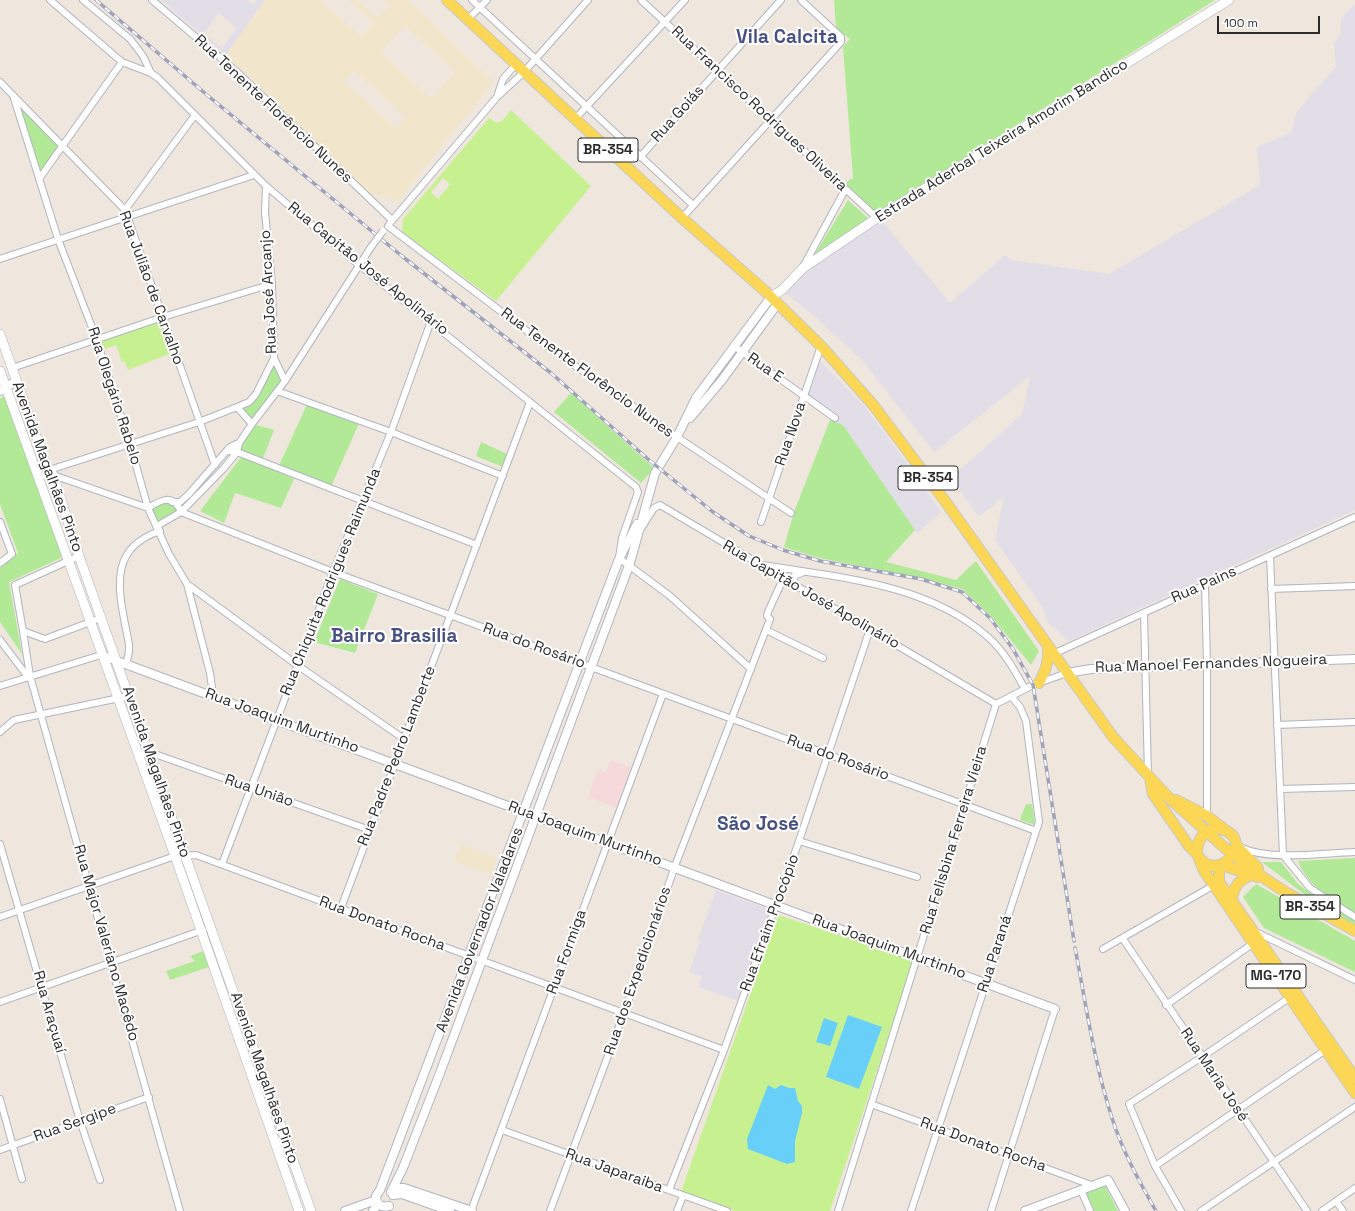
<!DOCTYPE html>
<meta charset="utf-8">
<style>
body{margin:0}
#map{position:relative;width:1355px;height:1211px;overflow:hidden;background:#efe7dd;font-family:"Space Grotesk",sans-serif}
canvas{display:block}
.scale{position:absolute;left:1217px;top:16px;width:103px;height:18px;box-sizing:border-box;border:2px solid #2c2c2c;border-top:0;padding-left:5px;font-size:12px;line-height:14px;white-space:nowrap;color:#2c2c2c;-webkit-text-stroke:3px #fff;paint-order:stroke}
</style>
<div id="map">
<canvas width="1355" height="1211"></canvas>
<div class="scale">100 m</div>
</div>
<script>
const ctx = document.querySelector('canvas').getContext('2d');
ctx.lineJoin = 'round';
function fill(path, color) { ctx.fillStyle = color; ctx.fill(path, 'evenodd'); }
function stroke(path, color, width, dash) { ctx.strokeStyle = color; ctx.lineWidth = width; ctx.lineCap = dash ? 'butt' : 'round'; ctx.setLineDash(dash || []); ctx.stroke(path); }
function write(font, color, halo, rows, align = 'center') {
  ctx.font = font + ' "Space Grotesk",sans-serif'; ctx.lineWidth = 4; ctx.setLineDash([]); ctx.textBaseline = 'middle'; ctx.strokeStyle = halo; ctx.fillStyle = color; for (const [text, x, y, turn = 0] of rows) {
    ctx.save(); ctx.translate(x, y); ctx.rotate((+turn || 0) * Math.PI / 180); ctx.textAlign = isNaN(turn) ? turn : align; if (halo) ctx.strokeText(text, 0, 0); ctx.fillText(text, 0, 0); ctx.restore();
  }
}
fill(new Path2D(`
 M161,0H247L253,5L257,0H265L226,55ZM219,13L237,28L222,48L203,34Z
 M1355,4V510L1069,641L1048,623L1043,608L995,540L1004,496L979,517L951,478L1022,414L1030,376L934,452L862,360L813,315L784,292L808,267L882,221L950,303L1005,255L1011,260L1109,274L1260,185L1257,147L1291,133L1297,111L1336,67L1334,43L1340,36L1341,18Z
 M819,360L866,408L907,463L941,512L917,533L843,425L835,422L838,415L807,396Z
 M716,890L772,910L738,1001L698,987L702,977L689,972L700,941L698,939Z`), '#e1dee7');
fill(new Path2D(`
 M265,0H321L361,36L373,23L348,0H357L377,18L389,6L383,0H408L494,82L398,201L369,193L226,55ZM405,26L455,72L431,98L381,52ZM354,71L405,117L396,128L344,81Z
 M461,844L497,858L491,875L454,861Z`), '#f1e6cc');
fill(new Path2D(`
 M611,760L632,768L617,808L588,797L598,769L606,772Z`), '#f6dadb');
fill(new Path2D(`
 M834,0H1215L877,213L845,183L853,178L843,47L850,39L836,28Z
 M13,95L62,147L39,179Z
 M848,200L869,219L813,257Z
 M274,358L285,381L252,424L274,430L262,461L237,452L251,424L237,407L250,401Z
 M8,393L63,557L9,582L22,654L0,622V568L18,553L0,504V399Z
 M571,393L654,468L641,483L554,412Z
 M308,402L360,421L330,489L278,468Z
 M830,420L843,425L915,530L886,562L956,580L976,561L1039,651L1031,665L991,616L962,589L921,578L819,558L784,547L794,512Z
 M481,442L507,454L503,467L476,456Z
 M242,456L294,479L281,508L235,493L224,523L200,511Z
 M157,502H171L181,512L157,526L148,508Z
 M340,579L378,594L355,653L314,642Z
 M1026,804H1032L1035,825L1020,820Z
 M1355,858V912C1331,900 1308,886 1298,861Z
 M1262,862H1281L1298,884L1324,903L1355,920V926L1321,907Z
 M1256,884L1355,941V972L1264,928L1243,897Z
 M206,950L212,966L170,980L166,971L195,961L190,956Z
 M1105,1186L1118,1211H1092L1084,1193Z`), '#b1e996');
fill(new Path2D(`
 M511,110L591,186L496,301L402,232L403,219L489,118L497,123L503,120ZM443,178L450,184L438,199L431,192Z
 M161,321L172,353L128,370L125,362H122L116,345L104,349L100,340Z
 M778,915L914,960L830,1211H735L681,1192Z`), '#c7f191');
fill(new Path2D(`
 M848,1015L882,1027L859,1089L826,1077Z
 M824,1018L838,1023L830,1046L816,1042Z
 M768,1085L775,1089L781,1085L789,1088H795L798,1101L802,1106V1113L795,1141V1162L787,1164L748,1149L747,1139Z`), '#68d0f8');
const minor = new Path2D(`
 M50,0L122,62L151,73L158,78L266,186L359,265L636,487L638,492L622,538L619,558L670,596L751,669
 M83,0L130,39L143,56L151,73
 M152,0L237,72L392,220
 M472,0L693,205
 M641,0L877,218
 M468,19L487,0
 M0,82L125,210L215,465
 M13,95L58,239L96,338L130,444L148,508L169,554L187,584L210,673L213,695
 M497,97L503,79L516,64
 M575,119L685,0
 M640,157L781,0
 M39,179L122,62
 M125,210L195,115
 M682,218L841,42V37L801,0
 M390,223L497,97L524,72L588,0
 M388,226L548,347L677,437L791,513
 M0,259L254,175
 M803,267L845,190
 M734,346L835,418
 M274,358L285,381
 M12,368L163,317L272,284
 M277,391L391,432L503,476
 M237,407L249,402L256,394L274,358L272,284L265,212L266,186
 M228,451L237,452L477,545
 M46,471L199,422L237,407L252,424
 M37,476L53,475L148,508C161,500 173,493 181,512L333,572L1036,831
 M172,502H180L188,495L230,447L239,443
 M0,522L12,554L0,563
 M761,522L821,346
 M642,527L654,508L660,505L996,704
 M79,556L15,585L23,631L45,639L101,618
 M1270,556L1283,855L1310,888L1355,917
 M763,565C840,578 926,583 988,637C1004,651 1015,671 1025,689
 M187,584L297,665L404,739
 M793,585L795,575L802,573
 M1205,585L1207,664V816
 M1271,589L1355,586
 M1144,613L1148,775
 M766,630L823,658
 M23,631L30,676L180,1211
 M0,640L28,677
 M1053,654L1355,517
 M126,663C132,647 128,641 125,624C117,583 112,547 160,531L157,526L181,512L224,468L237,452L239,443L252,424L285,381L371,247
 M0,686L101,655
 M1277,725L1355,722
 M0,732L14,720L129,696
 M138,755L149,752L370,830
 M1280,789L1355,787
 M799,841L917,877
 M0,844L80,1121L100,1180
 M1242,848C1270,861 1323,853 1355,852
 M222,864L333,572L391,432L431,321
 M341,908L530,402
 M0,917L175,856L196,855L724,1050
 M1256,932L1355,980
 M1123,939L1307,1211
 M1103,949L1216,884
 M0,1002L203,930
 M1166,1005L1255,942
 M0,1099L22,1179
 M871,1104L1094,1186
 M502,1130L727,1211
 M0,1150L149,1097
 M1155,1166L1327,1049
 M669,1190L724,1050L799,841L870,629
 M1081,1190L1090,1211
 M1336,1201L1343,1211
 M471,1211L663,694
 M550,1211L624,1013L675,866L770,619L767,616L768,612L783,579
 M677,1211L683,1196
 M838,1211L996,704L1033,685L1067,673
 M911,1211L1039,822L1026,721L1020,707L1011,696
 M991,1211L1055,1009
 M1181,1211L1155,1166L1129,1104L1202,1057L1292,996
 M1201,1211L1355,1107
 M1322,1211L1355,1188`);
const tertiary = new Path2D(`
 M0,391L16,381
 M690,418L722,380L778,303
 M101,655L1055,1009
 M1067,673L1091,669L1355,659
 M391,1192L403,1168L440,1073L630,563L655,473L677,437L696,398L771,297
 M392,1193L399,1188H404L472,1211
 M393,1195L402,1194L450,1211
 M389,1206C381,1208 376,1204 376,1196L380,1190L619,559L637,524
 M345,1211L376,1200
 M373,1211L378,1204
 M1025,1211L1108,1180L1125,1211`);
const secondary = new Path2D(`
 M771,297L782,290L803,268L877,218L1229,0
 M0,334L48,470L53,475L79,556L311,1211
 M0,371L175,856L299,1211`);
const primary = new Path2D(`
 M447,0L682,218L765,291L821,346L874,406L945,501L1113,737L1168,797L1234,856L1267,880L1287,893L1355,931
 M1039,683C1046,670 1049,661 1048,646
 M1150,778L1153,794L1189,846L1197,854
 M1176,800L1207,816L1224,829
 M1214,828C1263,833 1217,890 1197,854C1197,840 1202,833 1214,828Z
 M1236,845L1258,868
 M1199,859L1204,871L1355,1093
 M1222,865L1258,877
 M1219,866V882L1355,1078
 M1232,899C1234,886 1238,881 1251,875`);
stroke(minor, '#b1b4c1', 8);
stroke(tertiary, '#b1b4c1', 10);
stroke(secondary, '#b1b4c1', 10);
stroke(primary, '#c8c8c8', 12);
stroke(minor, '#fff', 6);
stroke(tertiary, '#fff', 8);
stroke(secondary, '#fff', 9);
stroke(primary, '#fcd755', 10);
const rail = new Path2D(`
 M96,0L207,95L403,257L551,373L649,460L713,512L749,536L783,550L820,561L921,579L962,592L990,618L1013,649L1033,685L1074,941
 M1075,948C1086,1004 1094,1063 1112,1118C1122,1150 1139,1181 1156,1211`);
stroke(rail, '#9fa2b8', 3.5);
stroke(rail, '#fff', 2, [6]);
const minorBridge = new Path2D(`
 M371,247L383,231`);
stroke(minorBridge, '#b1b4c1', 8, []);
stroke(minorBridge, '#fff', 6);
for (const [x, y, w] of [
 [608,150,60],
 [928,478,60],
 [1310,907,60],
 [1276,976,60]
]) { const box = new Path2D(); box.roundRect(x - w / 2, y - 12, w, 24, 3); ctx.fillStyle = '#fff'; ctx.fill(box); stroke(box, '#2c2c2c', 1); }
write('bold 14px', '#2c2c2c', null, [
 ["BR-354",608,150],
 ["BR-354",928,478],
 ["BR-354",1310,907],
 ["MG-170",1276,976]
]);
write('15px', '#2c2c2c', '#fff', [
 ["Rua Tenente Florêncio Nunes",273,109,43],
 ["Rua Francisco Rodrigues Oliveira",759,109,43],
 ["Rua Goiás",678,114,-48],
 ["Estrada Aderbal Teixeira Amorim Bandico",1002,141,-32],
 ["Rua Capitão José Apolinário",368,269,39],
 ["Rua Julião de Carvalho",151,288,70],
 ["Rua José Arcanjo",269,292,-93],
 ["Rua E",765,368,35],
 ["Rua Tenente Florêncio Nunes",587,373,36],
 ["Rua Olegário Rabelo",114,396,72],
 ["Rua Nova",791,434,-71],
 ["Avenida Magalhães Pinto",47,467,70],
 ["Rua Chiquita Rodrigues Raimunda",331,582,-68],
 ["Rua Pains",1204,585,-24],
 ["Rua Capitão José Apolinário",811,595,30],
 ["Rua do Rosário",534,646,20],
 ["Rua Manoel Fernandes Nogueira",1211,664,-2],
 ["Rua Joaquim Murtinho",282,721,20],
 ["Rua Padre Pedro Lamberte",397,756,-69],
 ["Rua do Rosário",838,758,20],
 ["Avenida Magalhães Pinto",156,772,71],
 ["Rua União",259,791,19],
 ["Rua Joaquim Murtinho",585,834,20],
 ["Rua Felisbina Ferreira Vieira",954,840,-73],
 ["Rua Efraim Procópio",770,923,-70],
 ["Rua Donato Rocha",382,924,20],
 ["Avenida Governador Valadares",480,930,-69],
 ["Rua Major Valeriano Macêdo",106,943,74],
 ["Rua Joaquim Murtinho",889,947,20],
 ["Rua Formiga",567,952,-70],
 ["Rua Paraná",995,954,-72],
 ["Rua dos Expedicionários",638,971,-71],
 ["Rua Araçuaí",49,1012,74],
 ["Rua Maria José",1214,1075,56],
 ["Avenida Magalhães Pinto",264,1078,71],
 ["Rua Sergipe",75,1123,-20],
 ["Rua Donato Rocha",983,1145,20],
 ["Rua Japaraiba",614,1171,20]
]);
write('bold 19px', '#485181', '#fff', [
 ["Vila Calcita",787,38],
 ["Bairro Brasilia",394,637],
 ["São José",758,825]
]);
</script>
